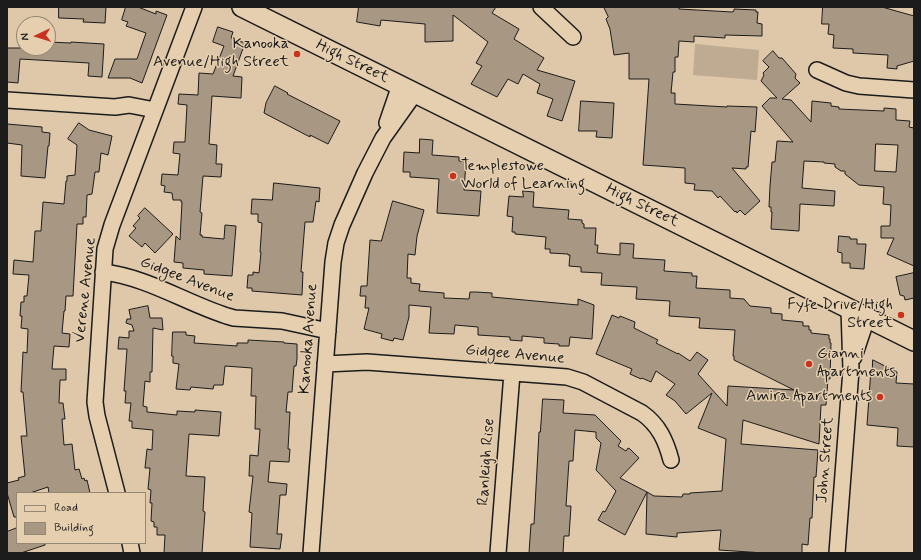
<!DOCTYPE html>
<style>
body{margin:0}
#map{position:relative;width:921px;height:560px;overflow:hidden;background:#dec8a9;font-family:Mynerve,sans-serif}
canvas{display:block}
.frame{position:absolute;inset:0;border:8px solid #1c1c1c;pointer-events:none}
.legend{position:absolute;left:16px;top:492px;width:130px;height:52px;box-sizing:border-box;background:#e6cfaf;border:1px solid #958774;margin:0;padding:5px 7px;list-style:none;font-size:12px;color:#1c1c1c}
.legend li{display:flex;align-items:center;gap:8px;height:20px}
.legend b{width:20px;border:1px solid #958774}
.north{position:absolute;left:16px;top:16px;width:40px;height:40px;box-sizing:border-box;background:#e6cfaf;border:1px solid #958774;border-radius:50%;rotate:266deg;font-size:11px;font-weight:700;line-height:16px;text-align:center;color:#1c1c1c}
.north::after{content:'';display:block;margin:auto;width:14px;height:18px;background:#c8321e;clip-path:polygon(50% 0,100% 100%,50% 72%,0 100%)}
</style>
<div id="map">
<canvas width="921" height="560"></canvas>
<div class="frame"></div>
<ul class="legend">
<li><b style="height:5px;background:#e6cfaf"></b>Road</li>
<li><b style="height:11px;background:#a89782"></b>Building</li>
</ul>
<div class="north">N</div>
</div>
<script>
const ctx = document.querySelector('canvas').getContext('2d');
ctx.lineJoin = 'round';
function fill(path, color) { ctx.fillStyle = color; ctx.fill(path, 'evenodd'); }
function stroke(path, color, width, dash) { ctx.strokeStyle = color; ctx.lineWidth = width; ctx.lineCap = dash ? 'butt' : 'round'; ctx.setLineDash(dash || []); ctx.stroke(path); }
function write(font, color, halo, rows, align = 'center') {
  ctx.font = font + ' Mynerve,sans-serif'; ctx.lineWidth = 3; ctx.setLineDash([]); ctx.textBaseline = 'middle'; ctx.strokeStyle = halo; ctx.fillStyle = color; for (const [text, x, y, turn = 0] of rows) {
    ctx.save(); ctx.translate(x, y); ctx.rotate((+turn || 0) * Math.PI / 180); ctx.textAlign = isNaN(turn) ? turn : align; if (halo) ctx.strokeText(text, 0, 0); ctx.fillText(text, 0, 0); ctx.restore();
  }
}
fill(new Path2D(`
 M695,44L759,50L757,80L693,75Z`), '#beab92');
const building = new Path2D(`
 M59,7H106L105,23L83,22L84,19L59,18Z
 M126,7H138L156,14V11L167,15L142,83L130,78H108L115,59H137L146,33L126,26L128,22L122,20Z
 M359,7H496L492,13L519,29L514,39L544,58L537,70L575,81L562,121L547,116L553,99L537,93L540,84L523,74L518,84L508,79L497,97L471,84L482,66L476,63L488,42L453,15V41L425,42V24L381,20L380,26L357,22Z
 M604,7H679V9L732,12L734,11V9L756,10V12H758L757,23L762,24V36L725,35V38L694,36V42L679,41L678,57H675V72H673L671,93H675V104L727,107V106L757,107L755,132L751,131L748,167H746V169L732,168L760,201L745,215L740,210L737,213L736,211L735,212L720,196L718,198L712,191L694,190L695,184L685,183V168L643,165L649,79H629V53L614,55L610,29L606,19L608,17Z
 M823,7H882L914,16V61L897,66V69L887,68L888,55L853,53V49L833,48L834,35L828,34L829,24H822Z
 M218,27L233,32L231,38L245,43L233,76L242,77L241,98L212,96L209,144L217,145L216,164H222L221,177L203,176L200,212L202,213L200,235H202V237L224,239L225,225L236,226L232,276L204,274V270L183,268V263L174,262L176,236L180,240L182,202H181V200H173L172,193L164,192L165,186L161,185L162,174L178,175L180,154L173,153L174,142H185L187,105L178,104L179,94L198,95L199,73L213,74L224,46L213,42Z
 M48,42L71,43V42L104,44L102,77L88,76L89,63L20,59L18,83L7,82V48H48Z
 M773,51L779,58H782L796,74L795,78L800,83L782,99L791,100L811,122L812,101L831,103V106L839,107V109L884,111V108L896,109V120L910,121L909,127L914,128V266L887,254L894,238H881V226H890L891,205L883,204L884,187L859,185L845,174V171H841L835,167V164L824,163V162L804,161L802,188L835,191L834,206L800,204L799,231L771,229L772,212H771V207H769L770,186L772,162H775L777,141L793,142L762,106L770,98H777L761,81L764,75L763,73L769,67L763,61ZM876,144L898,145L896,172L875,171Z
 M275,86L288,93L287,94L340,121L328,144L310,135V137L264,113L266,103Z
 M581,101L614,103L612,138L596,137L597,131H579Z
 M79,123L89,130L112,136L108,155L101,153L99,172H95L92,194L87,195L86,217H83V224H77L73,296H66L65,311H64L62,333L70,334L69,347L54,346L52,369H66V380H60L59,403H63L65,419H62L64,445L72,444L75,470L79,469L82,479L84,478L85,481L87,480L90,493H49L48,487L30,493H17V517H14L7,493V483L19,480L18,478L25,476L21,436H27L23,392H21L23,352L27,353L28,329L21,328L22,316H20L21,302H24V296H27L29,275L13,274L14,260L33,262L35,231H41L43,202L64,204L66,181H67V176L75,175L77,145L68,139Z
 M7,124L42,127V132L50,133L49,146H48L45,178L21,176L22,145L7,143Z
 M420,139L433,140L432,155L459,157V161L466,162L464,190L481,191L479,216L437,213L439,179L410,177V172H403L404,152L419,153Z
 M274,183L320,188L319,202L316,201L313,222H305L301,272H303L302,295L252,291V288H247L248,275H253V272L259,273L261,252H260L262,223L258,222V214H251L252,199L272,200Z
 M523,191L534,192L533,207L569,210L568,219L582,220V223L584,224V228H596L595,245H598L597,253L620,255V243L634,244L633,258L665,260L664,271L692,273V276H697L696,288L730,290V298L744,299L750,306L771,308V313L782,314V320L803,322V326H809V330H811V333L829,335V339H830V343H831L830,379H828L826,405H821L819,444L743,420L741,444L818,450L816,477H814L812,518H810L808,545L802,544V553H764L719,550L721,530L677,533V537L646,534L647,492L654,496L682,497L683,494H690V493L722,491L726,439L698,428L712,393L686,414L675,401L666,395L675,384L656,371L651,382L642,378L641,379L630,374L632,369L596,354L612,315L619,318L620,316L635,322L634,328L658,340L656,343L678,354V353L690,361L697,352L708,360L698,374L727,406L728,386L794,390L734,360V356H733L735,330L699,328L700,318L669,316L670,301L636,299L637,287L601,285L602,273L581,272V267L569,266L570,255H568V254L550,253V249H545L546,237L515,234V232H512L513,217L507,216L509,196L523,197Z
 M393,201L424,210L417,236L415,255L408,254L407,278H411V283L420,284L419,291L444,293V298L469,299L470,292H476L492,293V297L578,305V299L594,305L592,339L570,337L569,346H559V344L544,343V338L522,336V341L510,340V337L478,335V327L455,325L454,334L429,333L431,307L409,305V317L403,340L394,338L393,341L381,338L382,334L364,329L369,308H365L366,296H360L361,286H367L370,240L381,241Z
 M145,208L173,234L155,253L145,243L142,247L129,236L136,228L133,226L140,218L138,216Z
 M839,236L850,237V239H857V244H866L864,269L850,268V263H842V253L838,252Z
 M914,273V298L905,300L904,296L900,295L896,277Z
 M148,306L150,318H162L163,330L153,328L152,372H150V382L145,381L143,406L147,407V412L177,415V411L195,412V410L221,412L219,436L189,434L186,476L205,477L203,511L205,512L202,553H164L165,535H157V527H154V522L151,521L152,503H150L151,490L148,489L150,468H145L147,449L152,450L153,430L132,428V421H129L131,403H125L126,391H124L127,349H118L119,337L129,338V331H134L132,325L126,323L127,319H131L129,310Z
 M173,332H186V335L195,336L194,343L237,346V343H248V340L284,342V343L297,344V359L296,366H294L292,392H288L286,412H290L288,449H290L289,462L270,461L268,482L287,484L286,495H280L277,534H282L280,549L250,547L252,513L249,512L253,476H249L250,455L258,456L260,429H255L256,396H251L252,368L225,366L223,385H214L213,389L191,387L190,390L176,389L179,364L173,363V356H172Z
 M873,360L897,372L896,383L914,384V447L897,446L898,428L867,425L871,369L872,370Z
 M543,399L564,400L563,413L595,415L621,441L618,446L626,451L628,448L630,449L639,458L620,478L647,492L625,535L598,520L603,511L605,512L616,491L596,470L601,443L596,438V432L575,430L573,461H569L566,506H571L569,536H564L563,553H529L531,524H534L539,432H540Z
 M17,528V543H45V545L21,553H7V532Z`);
fill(building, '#a89782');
stroke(building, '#1c1c1c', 1);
const minor = new Path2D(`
 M541,7L573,37
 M817,70L846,83L859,86L914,90
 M7,100L115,107L129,105L155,110
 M387,123L400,85
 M103,272C147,277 186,303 227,316L234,318L282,321L328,331
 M854,357L867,318
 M325,364L367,362L567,377L583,382L642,413C659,425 666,441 671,460
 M117,493L97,416L95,402L105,249L112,225L194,7
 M130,543L132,553
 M311,553L333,262L336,243L342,225L365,173L383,138L415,93
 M498,553L512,373
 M837,553L851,370L849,309`);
const major = new Path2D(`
 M242,7L914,341`);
stroke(minor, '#1c1c1c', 18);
stroke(major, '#1c1c1c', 22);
stroke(minor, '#e6cfaf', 15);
stroke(major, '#e6cfaf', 19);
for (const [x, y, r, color] of [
 [297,54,4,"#c8321e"],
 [453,176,4,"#c8321e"],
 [901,315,4,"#c8321e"],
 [809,364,4,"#c8321e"],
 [880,397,4,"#c8321e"]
]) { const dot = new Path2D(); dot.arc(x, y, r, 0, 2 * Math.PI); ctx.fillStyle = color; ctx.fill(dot); stroke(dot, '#e6cfaf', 1.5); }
write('16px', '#1c1c1c', '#e6cfaf', [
 ["Kanooka",289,45],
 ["Avenue/High Street",289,63],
 ["Templestowe",461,167,"left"],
 ["World of Learning",461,185,"left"],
 ["Fyfe Drive/High",893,306],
 ["Street",893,324],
 ["Gianni",817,355,"left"],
 ["Apartments",817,373,"left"],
 ["Amira Apartments",872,397]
], 'right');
write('16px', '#1c1c1c', '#e6cfaf', [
 ["High Street",352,62,26],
 ["High Street",642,206,26],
 ["Gidgee Avenue",187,280,21],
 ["Verene Avenue",86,290,-84],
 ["Kanooka Avenue",309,339,-86],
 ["Gidgee Avenue",515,355,5],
 ["John Street",826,460,-86],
 ["Ranleigh Rise",487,462,-86]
]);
</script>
